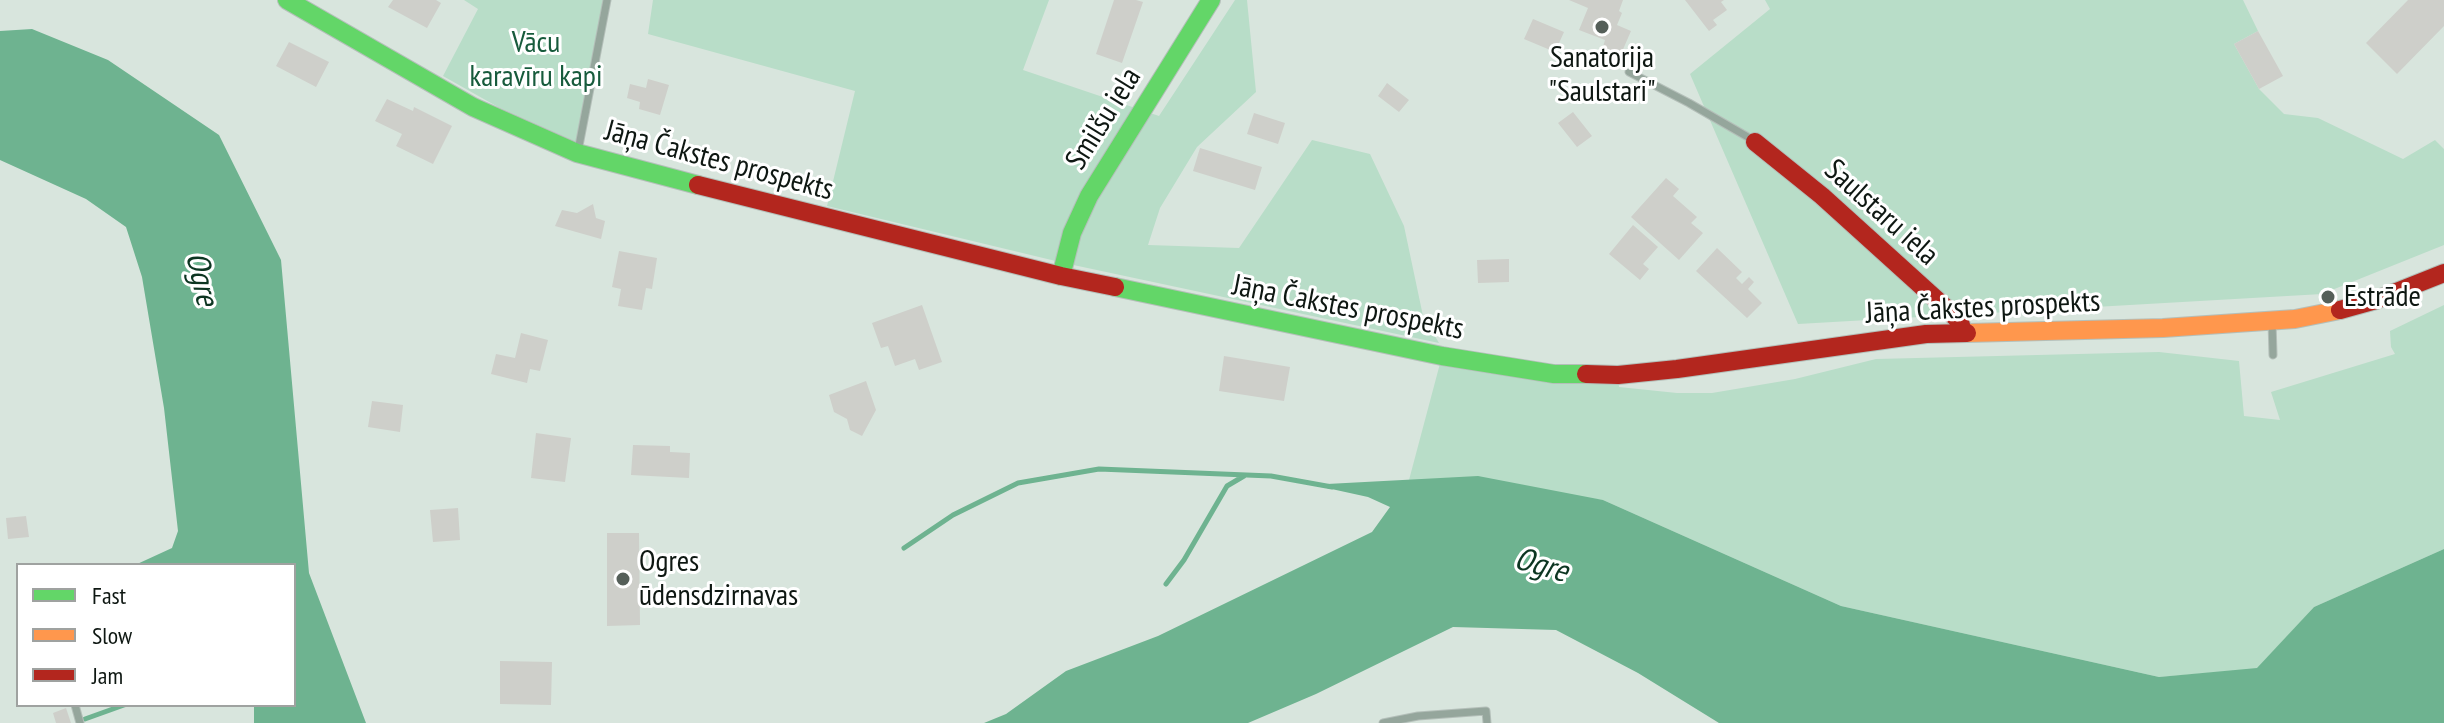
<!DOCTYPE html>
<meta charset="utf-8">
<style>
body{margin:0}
#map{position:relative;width:2444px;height:723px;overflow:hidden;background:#d8e5dd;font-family:"PT Sans Narrow",sans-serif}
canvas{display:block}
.legend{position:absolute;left:16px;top:563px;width:280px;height:144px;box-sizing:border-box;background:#fff;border:2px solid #9fa2a0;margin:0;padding:10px 14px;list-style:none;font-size:24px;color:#0e1712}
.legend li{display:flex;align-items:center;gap:16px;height:40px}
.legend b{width:40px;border:2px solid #9fa2a0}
</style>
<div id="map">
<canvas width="2444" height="723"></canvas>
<ul class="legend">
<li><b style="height:10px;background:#63d668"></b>Fast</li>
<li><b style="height:10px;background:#ff974d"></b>Slow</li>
<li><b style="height:10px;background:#b3261e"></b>Jam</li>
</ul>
</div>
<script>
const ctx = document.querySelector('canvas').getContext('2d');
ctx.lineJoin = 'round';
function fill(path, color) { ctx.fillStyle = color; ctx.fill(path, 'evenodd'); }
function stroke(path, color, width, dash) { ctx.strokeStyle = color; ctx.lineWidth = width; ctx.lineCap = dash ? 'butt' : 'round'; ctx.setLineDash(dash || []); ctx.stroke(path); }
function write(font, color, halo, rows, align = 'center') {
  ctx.font = font + ' "PT Sans Narrow",sans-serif'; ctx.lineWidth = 6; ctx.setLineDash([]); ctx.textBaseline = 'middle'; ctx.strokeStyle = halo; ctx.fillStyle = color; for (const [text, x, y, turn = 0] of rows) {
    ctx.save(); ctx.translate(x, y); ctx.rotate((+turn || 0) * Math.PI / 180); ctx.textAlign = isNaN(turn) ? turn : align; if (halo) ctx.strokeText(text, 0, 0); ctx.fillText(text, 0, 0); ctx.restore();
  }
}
fill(new Path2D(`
 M464,0H603L607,5L579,143L498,107L443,76L478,9Z
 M653,0H1049L1023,70L1159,116L1235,0H1247L1256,92L1197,147L1160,208L1148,245L1239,248L1312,140L1370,154L1404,226L1423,316L1439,343L1064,263L827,206L855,91L648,34Z
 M1765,0H2243L2258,31L2234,44L2259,89L2284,114L2318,118L2403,159L2435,140L2444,149V245L2322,294L1798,324L1690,74L1770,9Z
 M2444,305V549L2314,607L2257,669L2159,677L1841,606L1603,500L1409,480L1442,356L1618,375L1619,387L1677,393H1712L1795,379L1876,359L2159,352L2239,361L2244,416L2280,420L2271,392L2395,354L2391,347L2390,331Z`), '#b8ddc8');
fill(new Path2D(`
 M32,29L108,60L219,135L281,260L309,573L366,723H254V705H294V565H135L172,548L178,531L164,408L142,277L126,227L86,199L0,160V31Z
 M1478,476L1603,500L1841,606L2159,677L2257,668L2314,607L2444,549V723H1719L1638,673L1556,630L1453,627L1316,694L1248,723H984L1006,714L1066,671L1158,636L1372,532L1390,507L1368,497L1327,488V484Z`), '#6eb390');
stroke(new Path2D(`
 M904,548L953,515L1018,483L1099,469L1271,476L1332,487
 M1166,584L1184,560L1227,486L1244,476
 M85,719L124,705`), '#6eb390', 5);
fill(new Path2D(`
 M393,0H436L441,3L427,28L388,7Z
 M1114,0H1136L1143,2L1122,63L1096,54Z
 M1569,0H1623L1619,11L1622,13L1617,25L1631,31L1621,54L1603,47L1605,40L1579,30L1588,8Z
 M1685,0H1724L1721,2L1727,10L1713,20L1717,25L1709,31Z
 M2408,0H2444V26L2397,74L2366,43Z
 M1533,19L1564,32L1555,52L1524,39Z
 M2258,31L2283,76L2259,89L2234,44Z
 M289,42L329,62L316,87L276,66Z
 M648,79L669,85L660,115L639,109L640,102L627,98L630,84L646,88Z
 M1387,83L1409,100L1399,112L1378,96Z
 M387,99L413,111L414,107L452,126L433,164L396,146L402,134L375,121Z
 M1573,112L1592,136L1577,147L1558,123Z
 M1254,113L1285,123L1278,144L1247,134Z
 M1200,148L1262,167L1255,190L1193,171Z
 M1666,178L1679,189L1673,196L1697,217L1691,223L1703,233L1679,260L1631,217Z
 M593,204L596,218L605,221L601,239L555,226L562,210L577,213Z
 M1633,225L1658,247L1643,264L1649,269L1640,280L1609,254Z
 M1717,248L1742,272L1736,278L1742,284L1749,277L1754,282L1748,289L1762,303L1747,318L1696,271Z
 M619,251L657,258L652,289L646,288L642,310L618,306L621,289L612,287Z
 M1509,259V282L1478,283L1477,260Z
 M922,305L942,362L919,370L915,359L895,366L888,346L881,348L872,323Z
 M521,333L548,340L540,371L530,369L527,383L491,374L496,354L515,358Z
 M1224,356L1290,367L1284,401L1219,391Z
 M866,381L876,410L862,436L850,430L847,419L834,412L829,395Z
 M372,401L403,405L400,432L368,427Z
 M536,433L571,438L565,482L531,478Z
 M633,445L670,446V452L690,453L689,478L631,475Z
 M458,508L460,540L433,542L430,510Z
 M26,516L29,537L8,539L6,518Z
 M607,533H639L640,625L607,626Z
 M500,661L552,662L551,705L500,704Z
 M66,708L71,723H56L53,713Z`), '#cecfca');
const lane = new Path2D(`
 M1629,72L1689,103L1753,140
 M578,151L607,0
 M2272,321L2273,355
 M75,705L80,723
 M1383,723L1418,716L1486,711L1487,723`);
const fast = new Path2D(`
 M287,0L473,107L577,153L698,185
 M1061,276L1072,233L1089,196L1211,0
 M1115,287L1442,356L1554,374H1586`);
const slow = new Path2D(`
 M1967,333L2163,328L2295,319L2340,310`);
const jam = new Path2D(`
 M1755,142L1822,196L1948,310L1960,322L1963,332
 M698,185L1061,276L1115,287
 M2340,310L2376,300L2444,273
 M1586,374L1618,375L1677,369L1926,334L1967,333`);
stroke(lane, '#b4bfb9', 9);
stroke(fast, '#b4bfb9', 20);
stroke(slow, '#b4bfb9', 20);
stroke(jam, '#b4bfb9', 20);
stroke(lane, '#95a69c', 7);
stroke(fast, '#63d668', 18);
stroke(slow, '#ff974d', 18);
stroke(jam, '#b3261e', 18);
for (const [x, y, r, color] of [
 [1602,27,8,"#555f59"],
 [2328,297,8,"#555f59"],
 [623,579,8,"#555f59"]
]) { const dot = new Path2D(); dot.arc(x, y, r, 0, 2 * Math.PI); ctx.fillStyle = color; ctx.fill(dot); stroke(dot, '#fff', 3); }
write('30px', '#175b3c', '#fff', [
 ["Vācu",536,43],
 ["karavīru kapi",536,77]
]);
write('30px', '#0e1712', '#fff', [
 ["Sanatorija",1602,58,"center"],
 ["\"Saulstari\"",1602,92,"center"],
 ["Estrāde",2344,297],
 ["Ogres",639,562],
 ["ūdensdzirnavas",639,596]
], 'left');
write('30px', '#0e1712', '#fff', [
 ["Smilšu iela",1104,119,-58],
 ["Jāņa Čakstes prospekts",719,161,15],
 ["Saulstaru iela",1881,213,42],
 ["Jāņa Čakstes prospekts",1348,308,11],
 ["Jāņa Čakstes prospekts",1983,308,-3]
]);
write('italic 32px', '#0c3521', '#fff', [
 ["Ogre",201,279,77],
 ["Ogre",1541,566,16]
]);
</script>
